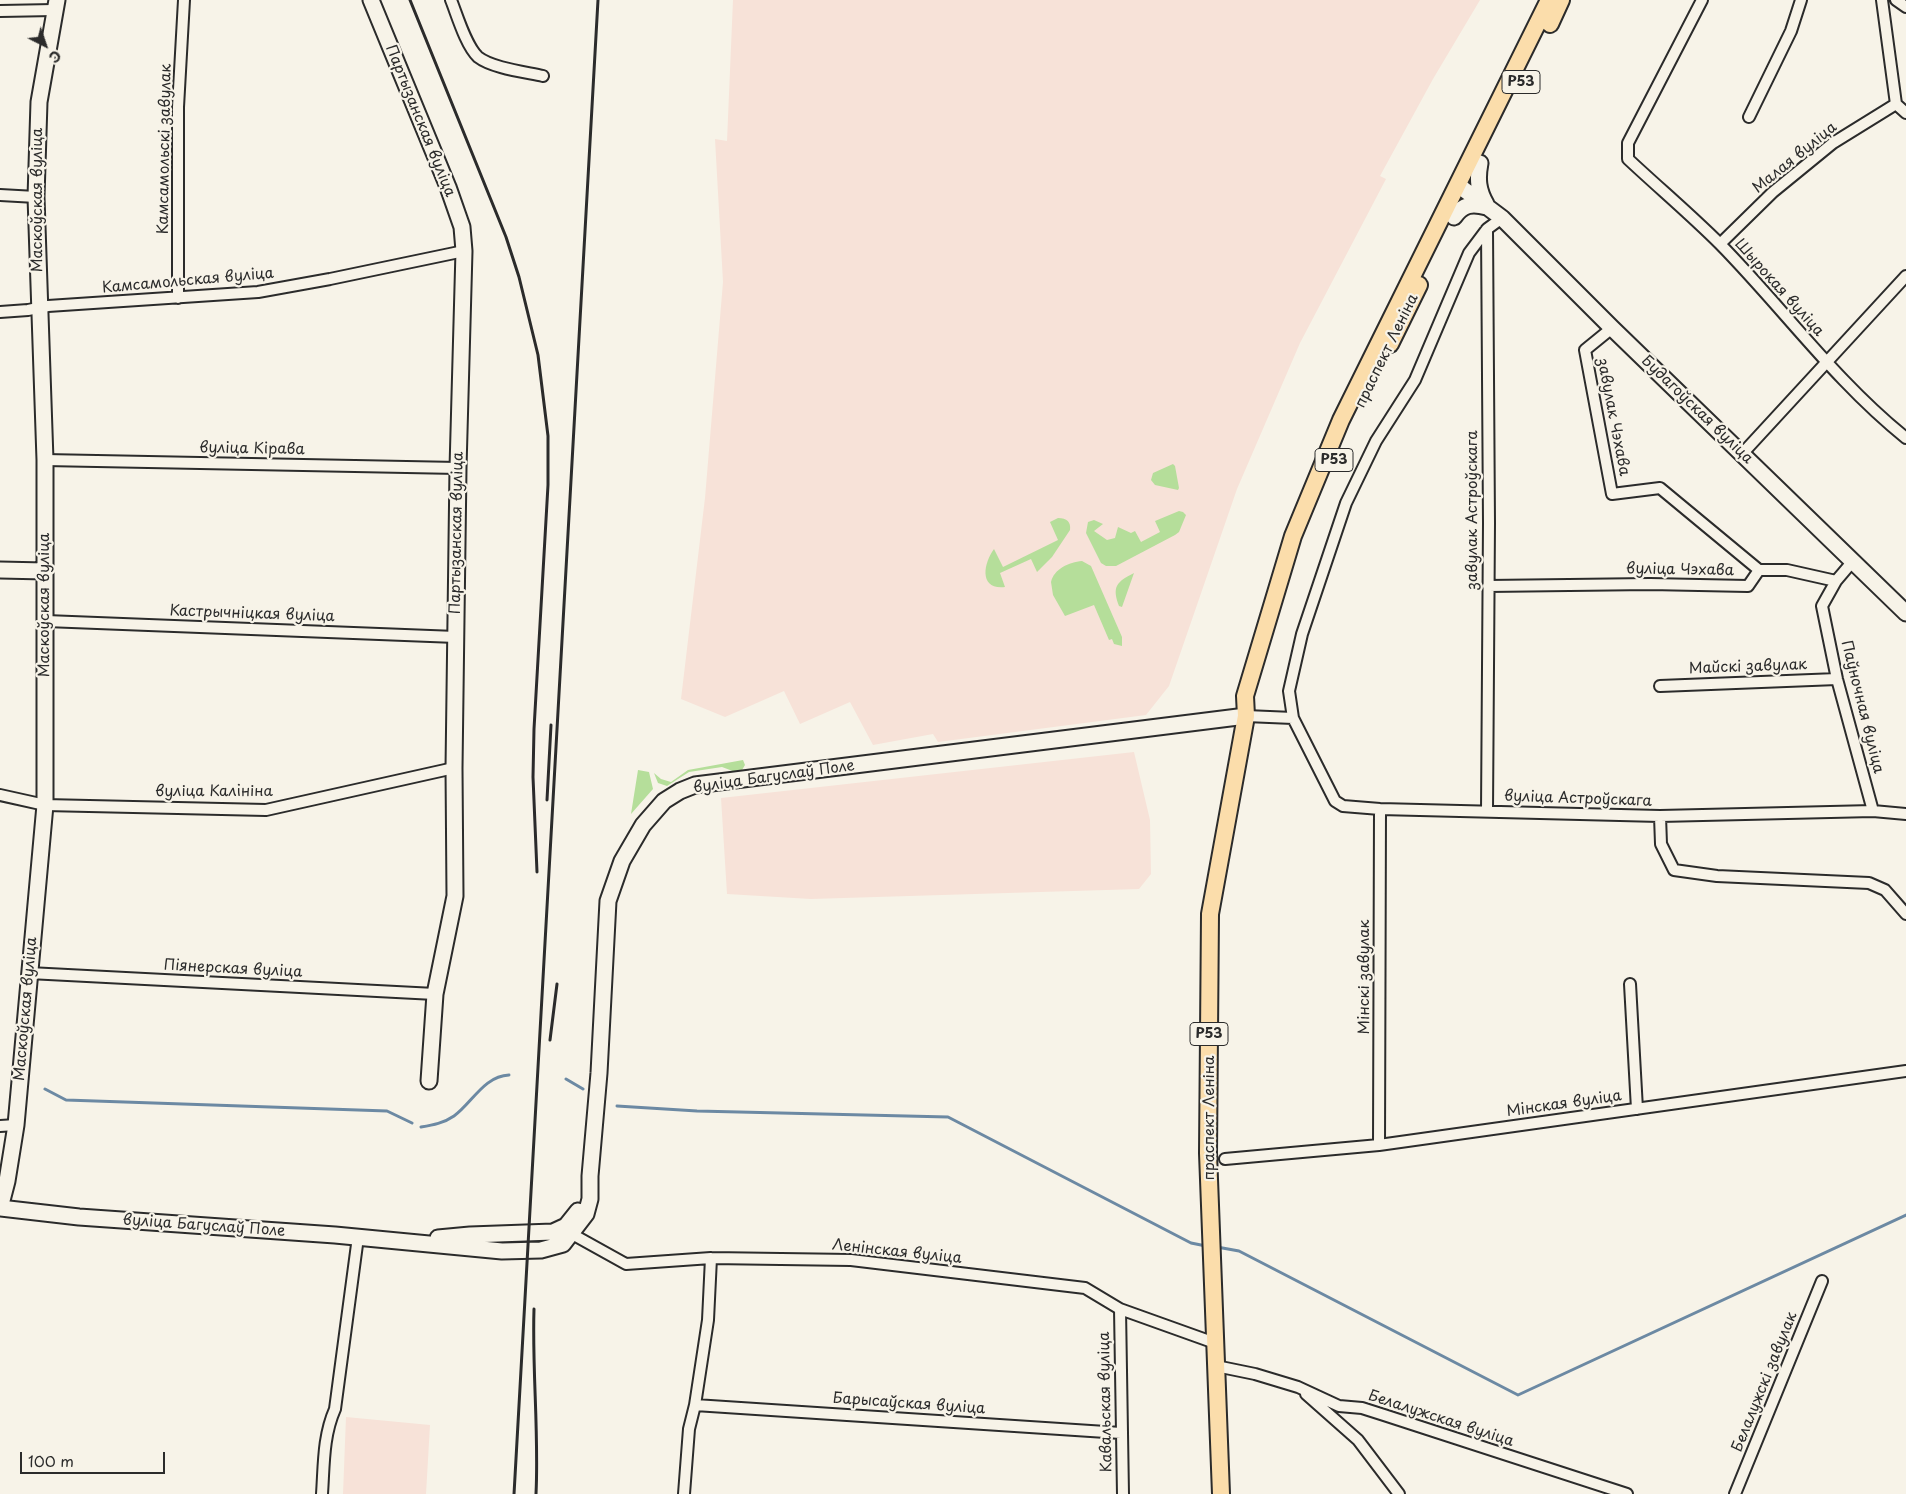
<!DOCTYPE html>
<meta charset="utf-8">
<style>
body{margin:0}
#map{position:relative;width:1906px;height:1494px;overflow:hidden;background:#f7f3e8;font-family:"Playpen Sans",sans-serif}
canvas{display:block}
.north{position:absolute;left:20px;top:20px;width:50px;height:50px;-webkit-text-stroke:4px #f7f3e8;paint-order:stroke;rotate:139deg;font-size:14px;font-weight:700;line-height:20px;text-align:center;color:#2b2b2b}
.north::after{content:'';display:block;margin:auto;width:18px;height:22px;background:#2b2b2b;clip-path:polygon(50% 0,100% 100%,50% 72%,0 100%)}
.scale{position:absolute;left:20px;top:1452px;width:145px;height:22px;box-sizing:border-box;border:2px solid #2b2b2b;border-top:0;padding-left:6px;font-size:15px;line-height:18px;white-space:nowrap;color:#2b2b2b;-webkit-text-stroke:4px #f7f3e8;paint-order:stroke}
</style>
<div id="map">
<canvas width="1906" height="1494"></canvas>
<div class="north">С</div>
<div class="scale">100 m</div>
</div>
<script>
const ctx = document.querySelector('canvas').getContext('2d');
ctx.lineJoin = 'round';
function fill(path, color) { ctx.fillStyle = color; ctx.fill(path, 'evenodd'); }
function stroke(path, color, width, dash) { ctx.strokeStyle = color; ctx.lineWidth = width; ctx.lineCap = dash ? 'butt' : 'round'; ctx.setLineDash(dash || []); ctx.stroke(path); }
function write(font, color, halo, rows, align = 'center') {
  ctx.font = font + ' "Playpen Sans",sans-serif'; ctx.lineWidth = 4.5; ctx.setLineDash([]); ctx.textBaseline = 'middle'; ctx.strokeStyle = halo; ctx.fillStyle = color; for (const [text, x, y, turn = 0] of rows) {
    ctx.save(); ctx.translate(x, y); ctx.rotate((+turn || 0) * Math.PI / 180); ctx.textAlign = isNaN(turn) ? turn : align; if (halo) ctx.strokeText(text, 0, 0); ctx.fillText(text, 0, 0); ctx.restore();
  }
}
fill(new Path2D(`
 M733,0H1480L1433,79L1380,176L1386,179L1300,343L1237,489L1169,686L1146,715L938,742L933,734L873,745L850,702L800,724L784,691L725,717L681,699L705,498L723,282L715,139L727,141Z
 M1134,752L1150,820L1151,874L1139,889L811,899L727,894L721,798Z
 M346,1417L430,1425L426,1494H343Z`), '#f7e2d8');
fill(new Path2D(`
 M1173,464L1175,466L1179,488L1178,490L1155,485L1151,480L1153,473Z
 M1179,511L1183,512L1186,515L1179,532L1175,535L1116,566H1106L1101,563L1086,533L1088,522L1094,520L1103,524L1094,531L1107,540L1115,538L1118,527L1131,533L1135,531L1141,542L1160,532L1155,521Z
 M1058,518C1067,518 1071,522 1070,530L1052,557L1037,572L1031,559L1000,573L1005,587C979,590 983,564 994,549L1003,567L1058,540L1050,522Z
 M1082,561L1091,566L1122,637V646L1114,644L1112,639L1109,640L1094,605L1065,616L1053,595L1051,582C1054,569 1069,562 1082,561Z
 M1134,573L1122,607L1119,606C1112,587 1116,582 1134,573Z
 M743,760L745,765L742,770L738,773L722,767L689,772L667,786L658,783L654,773L661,779L671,782L688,770Z
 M638,770L649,772L653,789L631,814Z`), '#b5de9a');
stroke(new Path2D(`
 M566,1079L583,1089
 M45,1089L66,1100L387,1111L412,1123
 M617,1106L697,1111L948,1117L1191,1243L1206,1246
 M421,1127C433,1125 444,1123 454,1116C472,1103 484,1076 509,1075
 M1217,1247L1239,1251L1518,1395L1906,1215`), '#6c89a3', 3);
const street = new Path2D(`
 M451,0C457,15 466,46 478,57C492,68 525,72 543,76
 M1702,0L1628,143V159C1659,188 1691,215 1720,244C1783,308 1836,382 1906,438
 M1882,0L1896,104L1906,113
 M1896,0L1906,7
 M0,11L54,10
 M1749,117L1791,31L1801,0
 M0,195L36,197
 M1720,244L1773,192L1833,143L1896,104
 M178,298V107L184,0
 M0,312L28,310L48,306L258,292L330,279L464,251
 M1612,328L1585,350L1612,494L1660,488L1759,570
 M1742,454L1906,276
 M45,460L458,468
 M1836,581L1822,606L1837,679L1873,811L1906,814
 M1488,586L1650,584L1748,586L1759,570H1787L1836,581L1853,561
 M46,621L456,637
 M1660,686L1837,679
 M1246,716L1293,718L1335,801L1343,806L1380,809L1660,816L1661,844L1674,870L1717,876L1869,883L1885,890L1906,914
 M1293,718L1289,691L1302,634L1346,503L1376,441L1415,380L1469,253L1487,229
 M0,795L45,805L266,810L454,768
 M1487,811L1489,523L1487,229L1502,218
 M1660,816L1873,811
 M29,973L435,994
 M1630,984L1637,1109
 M0,1126L16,1125
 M1379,1145L1380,809
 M1225,1159L1379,1145L1906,1071
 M572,1234L626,1264L711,1258L851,1260L1085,1288L1120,1309L1215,1343
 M1120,1309L1123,1494
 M1216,1366L1255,1374L1298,1387L1339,1406L1362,1408L1384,1415L1627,1494
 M1306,1394L1358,1440L1399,1494
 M695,1405L1121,1433
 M322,1494C324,1465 323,1436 335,1409L358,1237
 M684,1494L689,1429L695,1405L708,1320L711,1258
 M1735,1494L1822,1281`);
const secondary = new Path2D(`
 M371,0L448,187L462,227L464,251L458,468L454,768L455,896L435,994L429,1081
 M1480,163C1477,179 1478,190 1486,204
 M1458,185L1502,218L1612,328L1906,613
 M1454,217C1463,204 1472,203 1487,207
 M0,570L45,571
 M0,1208L79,1217L335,1235L502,1251L541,1250L563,1244L586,1214L590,1199V1176L599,1073L608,901L622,861L643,825L664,801L680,791L695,785L1246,716
 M0,1208L7,1181L16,1125L45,805V460L36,197L39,102L57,0
 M438,1238L470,1235L553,1232L566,1226L578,1211`);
const primary = new Path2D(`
 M1550,24L1561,0
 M1390,344L1419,285
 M1221,1494L1208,1153L1210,914L1246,716L1245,696L1293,536L1341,420L1549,0`);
stroke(street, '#2b2b2b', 14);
stroke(secondary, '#2b2b2b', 19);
stroke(primary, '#2b2b2b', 20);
stroke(street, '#f7f3e8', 10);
stroke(secondary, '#f7f3e8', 15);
stroke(primary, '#fbddab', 16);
stroke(new Path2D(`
 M410,0L506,237L519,277L538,355L548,436V485L534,729L533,777L537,872
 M547,800L551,725
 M550,1040L557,984
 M534,1309C532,1370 539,1432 536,1494
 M514,1494L598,0`), '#2b2b2b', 3);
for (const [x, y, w] of [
 [1521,82,38],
 [1334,460,38],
 [1209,1034,38]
]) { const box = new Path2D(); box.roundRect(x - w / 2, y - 11.5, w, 23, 4); ctx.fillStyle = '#f7f3e8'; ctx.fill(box); stroke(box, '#2b2b2b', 1); }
write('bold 14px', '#2b2b2b', null, [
 ["Р53",1521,82],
 ["Р53",1334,460],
 ["Р53",1209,1034]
]);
write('15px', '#2b2b2b', '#f7f3e8', [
 ["Партызанская вуліца",420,121,68],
 ["Камсамольскі завулак",165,149,-89],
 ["Малая вуліца",1795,158,-39],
 ["Маскоўская вуліца",38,200,-90],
 ["Камсамольская вуліца",188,281,-5],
 ["Шырокая вуліца",1779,288,48],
 ["праспект Леніна",1387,351,-64],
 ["Будагоўская вуліца",1697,410,44],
 ["завулак Чэхава",1613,417,79],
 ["вуліца Кірава",252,449,1],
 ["завулак Астроўскага",1473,510,-90],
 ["Партызанская вуліца",457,533,-89],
 ["вуліца Чэхава",1680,570,1],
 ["Маскоўская вуліца",45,605,-90],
 ["Кастрычніцкая вуліца",252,614,2],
 ["Майскі завулак",1748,667,-2],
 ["Паўночная вуліца",1862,707,76],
 ["вуліца Багуслаў Поле",774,777,-8],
 ["вуліца Калініна",214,792],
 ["вуліца Астроўскага",1578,799,2],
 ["Піянерская вуліца",233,969,3],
 ["Мінскі завулак",1365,977,-90],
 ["Маскоўская вуліца",26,1009,-85],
 ["Мінская вуліца",1564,1104,-8],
 ["праспект Леніна",1210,1118,-90],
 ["вуліца Багуслаў Поле",204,1226,4],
 ["Ленінская вуліца",897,1252,6],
 ["Белалужскі завулак",1765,1382,-68],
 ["Кавальская вуліца",1106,1402,-91],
 ["Барысаўская вуліца",909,1404,4],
 ["Белалужская вуліца",1441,1419,18]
]);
</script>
